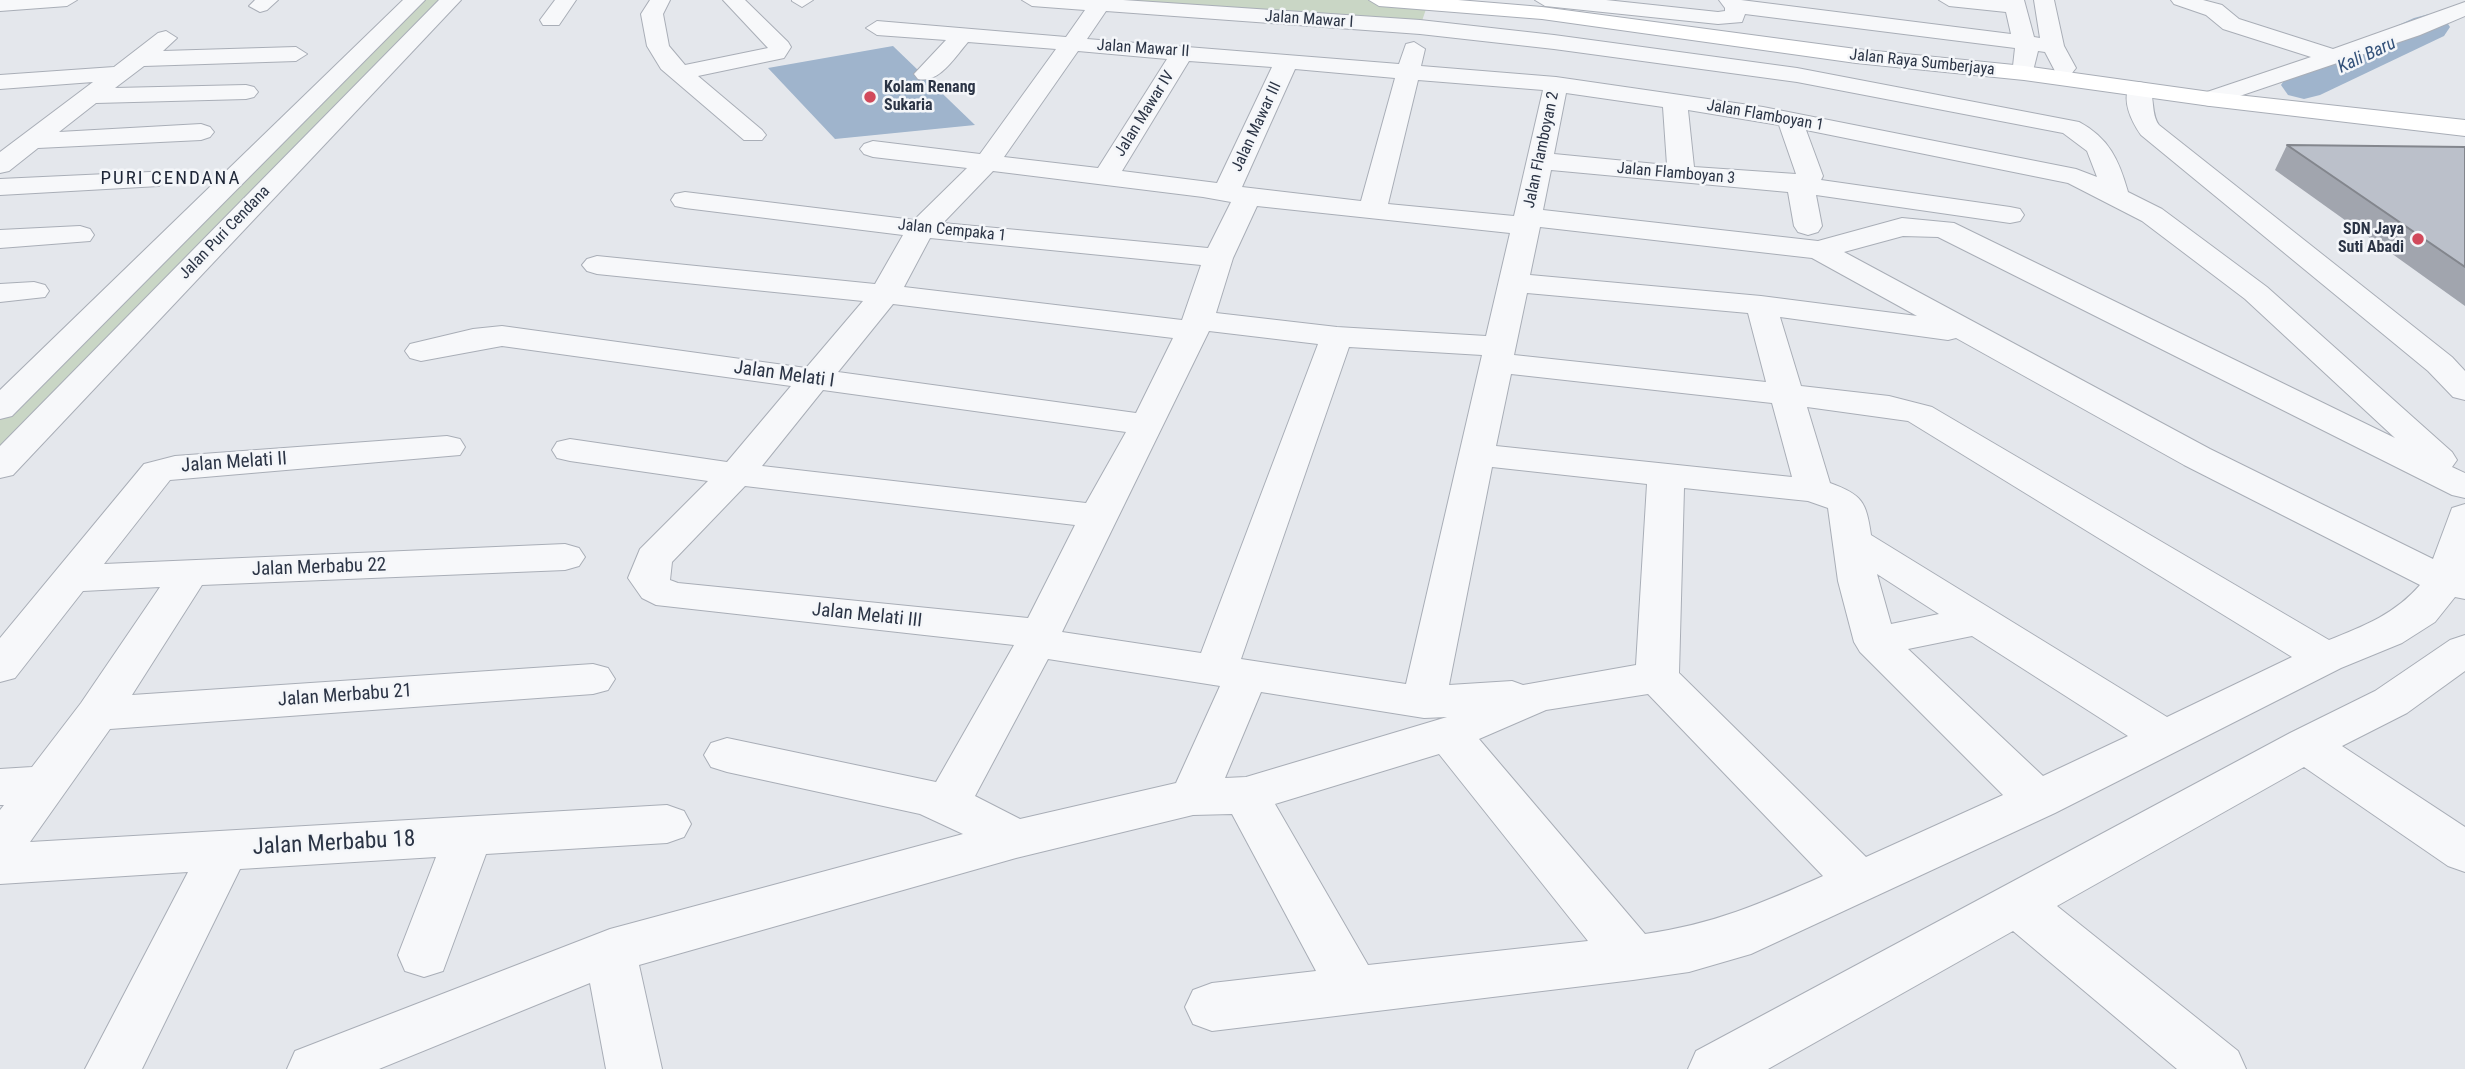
<!DOCTYPE html>
<style>
body{margin:0}
canvas{display:block;background:#e4e7ec}
</style>
<canvas width="2465" height="1069"></canvas>
<script>
const ctx = document.querySelector('canvas').getContext('2d');
ctx.lineJoin = 'round';
function fill(path, color) { ctx.fillStyle = color; ctx.fill(path, 'evenodd'); }
function stroke(path, color, width, dash) { ctx.strokeStyle = color; ctx.lineWidth = width; ctx.lineCap = dash ? 'butt' : 'round'; ctx.setLineDash(dash || []); ctx.stroke(path); }
function write(font, color, halo, rows, align = 'center') {
  ctx.font = font + ' "Roboto Condensed",sans-serif'; ctx.lineWidth = 5; ctx.setLineDash([]); ctx.textBaseline = 'middle'; ctx.strokeStyle = halo; ctx.fillStyle = color; for (const [text, x, y, turn = 0] of rows) {
    ctx.save(); ctx.translate(x, y); ctx.rotate((+turn || 0) * Math.PI / 180); ctx.textAlign = isNaN(turn) ? turn : align; if (halo) ctx.strokeText(text, 0, 0); ctx.fillText(text, 0, 0); ctx.restore();
  }
}
fill(new Path2D(`
 M415,0H451L0,467V409Z
 M1104,0H1379L1428,3L1420,27Z`), '#c9d6c5');
fill(new Path2D(`
 M893,46L975,125L835,139L768,68Z`), '#9fb4cc');
fill(new Path2D(`
 M2429,14L2444,18L2450,27L2444,36L2320,95L2304,99L2288,95L2281,85L2288,75L2414,18Z`), '#9fb4cc');
const street = new Path2D(`
 M0,0H77L67,6L0,11Z
 M255,0H278L267,10L260,12L249,6Z
 M403,0H425L12,416L0,419V390Z
 M439,0H461L13,475L0,478V446Z
 M555,0H576L559,25H543L540,20Z
 M650,0H670L663,14L669,46L685,65L768,48L723,0H745L788,42L791,47L784,58L698,76L762,130L766,135L762,140H744L661,69L647,46L641,14Z
 M813,0L802,7L792,1V0Z
 M1022,0H1123L1420,20L1554,35L1797,68L2079,122C2109,138 2119,160 2128,192L2162,209L2267,287L2452,452L2457,460L2452,467L2465,473V498L2452,495L1938,237L1903,236L1844,252L2210,449L2433,559L2452,508L2465,504V599L2455,597L2435,622L2402,643L2341,668L2055,813L1751,954L1689,972L1633,980L1212,1031L1193,1024L1185,1007L1193,990L1212,983L1316,971L1232,814L1193,815L1016,858L639,965L662,1069H606L590,983L379,1069H287L295,1051L610,929L963,834L920,814L727,772L711,767L704,755L711,743L727,738L936,782L1014,645L656,605L642,598L628,578L640,549L708,481L570,461L557,458L552,450L557,442L570,439L727,462L791,386L502,346L421,361L410,358L405,351L410,344L473,329L502,326L806,368L863,301L597,274L587,271L582,265L587,259L597,256L875,284L903,235L685,208L675,206L671,200L675,194L685,192L914,220L967,168L873,157L864,154L860,149L864,144L873,141L980,154L1056,49L968,42C955,57 939,84 918,79L914,74L946,40L877,35L866,28L877,21L1066,37L1085,10L1032,6ZM1106,11L1420,34L1554,49L1797,82L2063,133L2087,151L2097,177L2076,169L1763,107L1556,77L1421,66L1425,49L1414,42L1406,44L1399,64L1087,39ZM1078,51L1167,59L1098,168L1004,157ZM1189,61L1272,67L1217,183L1122,171ZM1295,69L1395,78L1361,201L1242,187ZM1418,80L1543,90L1514,216L1388,204ZM1566,93L1663,107L1667,165L1554,154ZM1688,110L1779,125L1796,174L1694,167ZM1806,130L2068,183L2142,221L2245,299L2395,438L1954,223L1902,218L1818,241L1543,210L1551,170L1788,192L1794,226L1798,232L1808,235L1818,232L1822,226L1816,195L2010,223L2020,221L2024,215L2020,209L2010,207L1821,180L1823,176ZM993,171L1203,197L1231,202L1208,248L943,223ZM1257,206L1510,233L1486,336L1337,327L1216,313L1233,258ZM1540,227L1812,258L1917,316L1761,296L1530,275ZM930,238L1201,265L1182,320L904,287ZM1527,293L1748,313L1766,382L1514,355ZM893,304L1173,338L1136,413L838,372ZM1780,317L1948,340L1956,338L2184,465L2420,585C2395,614 2364,626 2329,640L1932,407L1889,396L1801,386ZM1209,331L1318,344L1201,653L1062,632ZM1349,347L1482,355L1406,684L1241,659ZM1511,374L1772,403L1792,477L1496,446ZM823,390L1126,432L1086,503L762,466ZM1807,407L1908,421L2292,657L2167,717L1871,535C1866,502 1863,495 1830,483ZM1492,467L1647,484L1636,665L1523,685L1512,681L1449,685ZM745,486L1075,525L1028,618L678,583L670,580L672,562ZM1684,488L1808,501L1828,508L1838,581L1854,642L1860,652L2003,795L1866,857L1679,673ZM1877,574L1939,614L1891,624ZM1972,636L2128,736L2043,776L1908,649ZM1048,659L1220,686L1176,783L1020,819L975,796ZM1261,692L1424,718L1447,717L1246,777L1225,778ZM1648,694L1823,876C1760,904 1714,924 1645,934L1479,739L1546,710ZM1439,754L1588,941L1368,965L1275,804Z
 M1535,0H1606L1718,12L1725,11V8L1719,0H1741L2011,34L2006,12L1949,6L1939,0H2024L2034,37L2040,38L2034,0H2054L2064,46L2076,68L2072,73H2056L2045,52L2038,51L2033,71H2017L2013,66L2015,48L1745,14L1742,22L1718,24L1545,6Z
 M2171,0H2203L2222,5L2239,19L2333,49L2465,2V16L2420,35L2210,106L2201,104L2198,99L2201,94L2311,57L2223,29L2206,15L2174,4Z
 M166,31L177,38L163,51L296,47L307,54L296,61L144,66L115,88L246,85L254,87L258,92L254,97L246,99L96,103L59,132L201,124L210,127L214,132L210,137L201,140L38,148L9,171L0,173V152L93,82L0,89V75L114,67L158,33Z
 M2139,82L2147,84C2156,96 2150,113 2159,125L2452,357L2465,371V400L2453,397L2428,371L2141,135C2132,122 2120,99 2131,84Z
 M150,172L159,174L163,180L159,186L0,195V179Z
 M80,226L90,229L94,235L90,241L0,248V230Z
 M34,282L45,285L49,291L45,297L0,302V284Z
 M447,436L460,439L465,447L460,455L170,480L104,564L565,544L579,548L585,557L579,566L565,570L202,585L132,695L593,664L608,668L615,679L608,690L593,694L110,729L30,842L667,805L684,811L691,824L684,837L667,843L486,854L443,971L424,977L405,971L398,955L436,857L240,869L142,1069H85L188,872L0,884V810L4,805H0V769L32,767L81,703L160,587L83,591L15,678L0,682V638L144,464L175,456Z
 M2465,635V671L2407,713L2342,746L2465,827V872L2448,866L2304,767L2057,906L2238,1051L2246,1069H2177L2013,931L1768,1069H1688L1696,1051L2290,733L2375,691L2450,640Z`);
const secondary = new Path2D(`
 M1369,0H1458L1542,7L1856,49L2024,66L2210,92L2465,120V136L2210,106L2024,80L1856,63L1542,19L1379,6Z`);
stroke(street, '#a9aeb7', 2);
stroke(secondary, '#a9aeb7', 2);
fill(street, '#f7f8fa');
fill(secondary, '#fff');
fill(new Path2D(`
 M2287,145L2465,147V306L2275,170Z`), '#a1a5ae');
const building = new Path2D(`
 M2287,145L2465,147V267Z`);
fill(building, '#bbc0ca');
stroke(building, '#83868d', 2);
for (const [x, y, r, color] of [
 [870,97,7,"#d1495b"],
 [2418,239,7,"#d1495b"]
]) { const dot = new Path2D(); dot.arc(x, y, r, 0, 2 * Math.PI); ctx.fillStyle = color; ctx.fill(dot); stroke(dot, '#f4f6f9', 2.5); }
write('16px', '#2b3445', '#f4f6f9', [
 ["Jalan Mawar I",1309,20,4],
 ["Jalan Mawar II",1143,49,4],
 ["Jalan Raya Sumberjaya",1922,63,6],
 ["Jalan Mawar IV",1145,114,-58],
 ["Jalan Flamboyan 1",1765,116,10],
 ["Jalan Mawar III",1257,127,-65],
 ["Jalan Flamboyan 2",1542,150,-78],
 ["Jalan Flamboyan 3",1676,174,5],
 ["Jalan Cempaka 1",952,231,6],
 ["Jalan Puri Cendana",225,233,-46]
]);
write('bold 16px', '#2b3445', '#f4f6f9', [
 ["Kolam Renang",884,88],
 ["Sukaria",884,106],
 ["SDN Jaya",2404,230,"right"],
 ["Suti Abadi",2404,248,"right"]
], 'left');
write('italic 18px', '#34527a', '#f4f6f9', [
 ["Kali Baru",2367,56,-25]
]);
ctx.letterSpacing = '2px';
write('19px', '#1d2536', '#f4f6f9', [
 ["PURI CENDANA",171,179]
]);
ctx.letterSpacing = '0px';
write('19px', '#2b3445', '#f4f6f9', [
 ["Jalan Melati I",784,375,8],
 ["Jalan Melati II",234,463,-4],
 ["Jalan Merbabu 22",319,568,-2],
 ["Jalan Melati III",867,616,6],
 ["Jalan Merbabu 21",345,696,-4]
]);
write('23px', '#2b3445', '#f4f6f9', [
 ["Jalan Merbabu 18",334,844,-3]
]);
</script>
